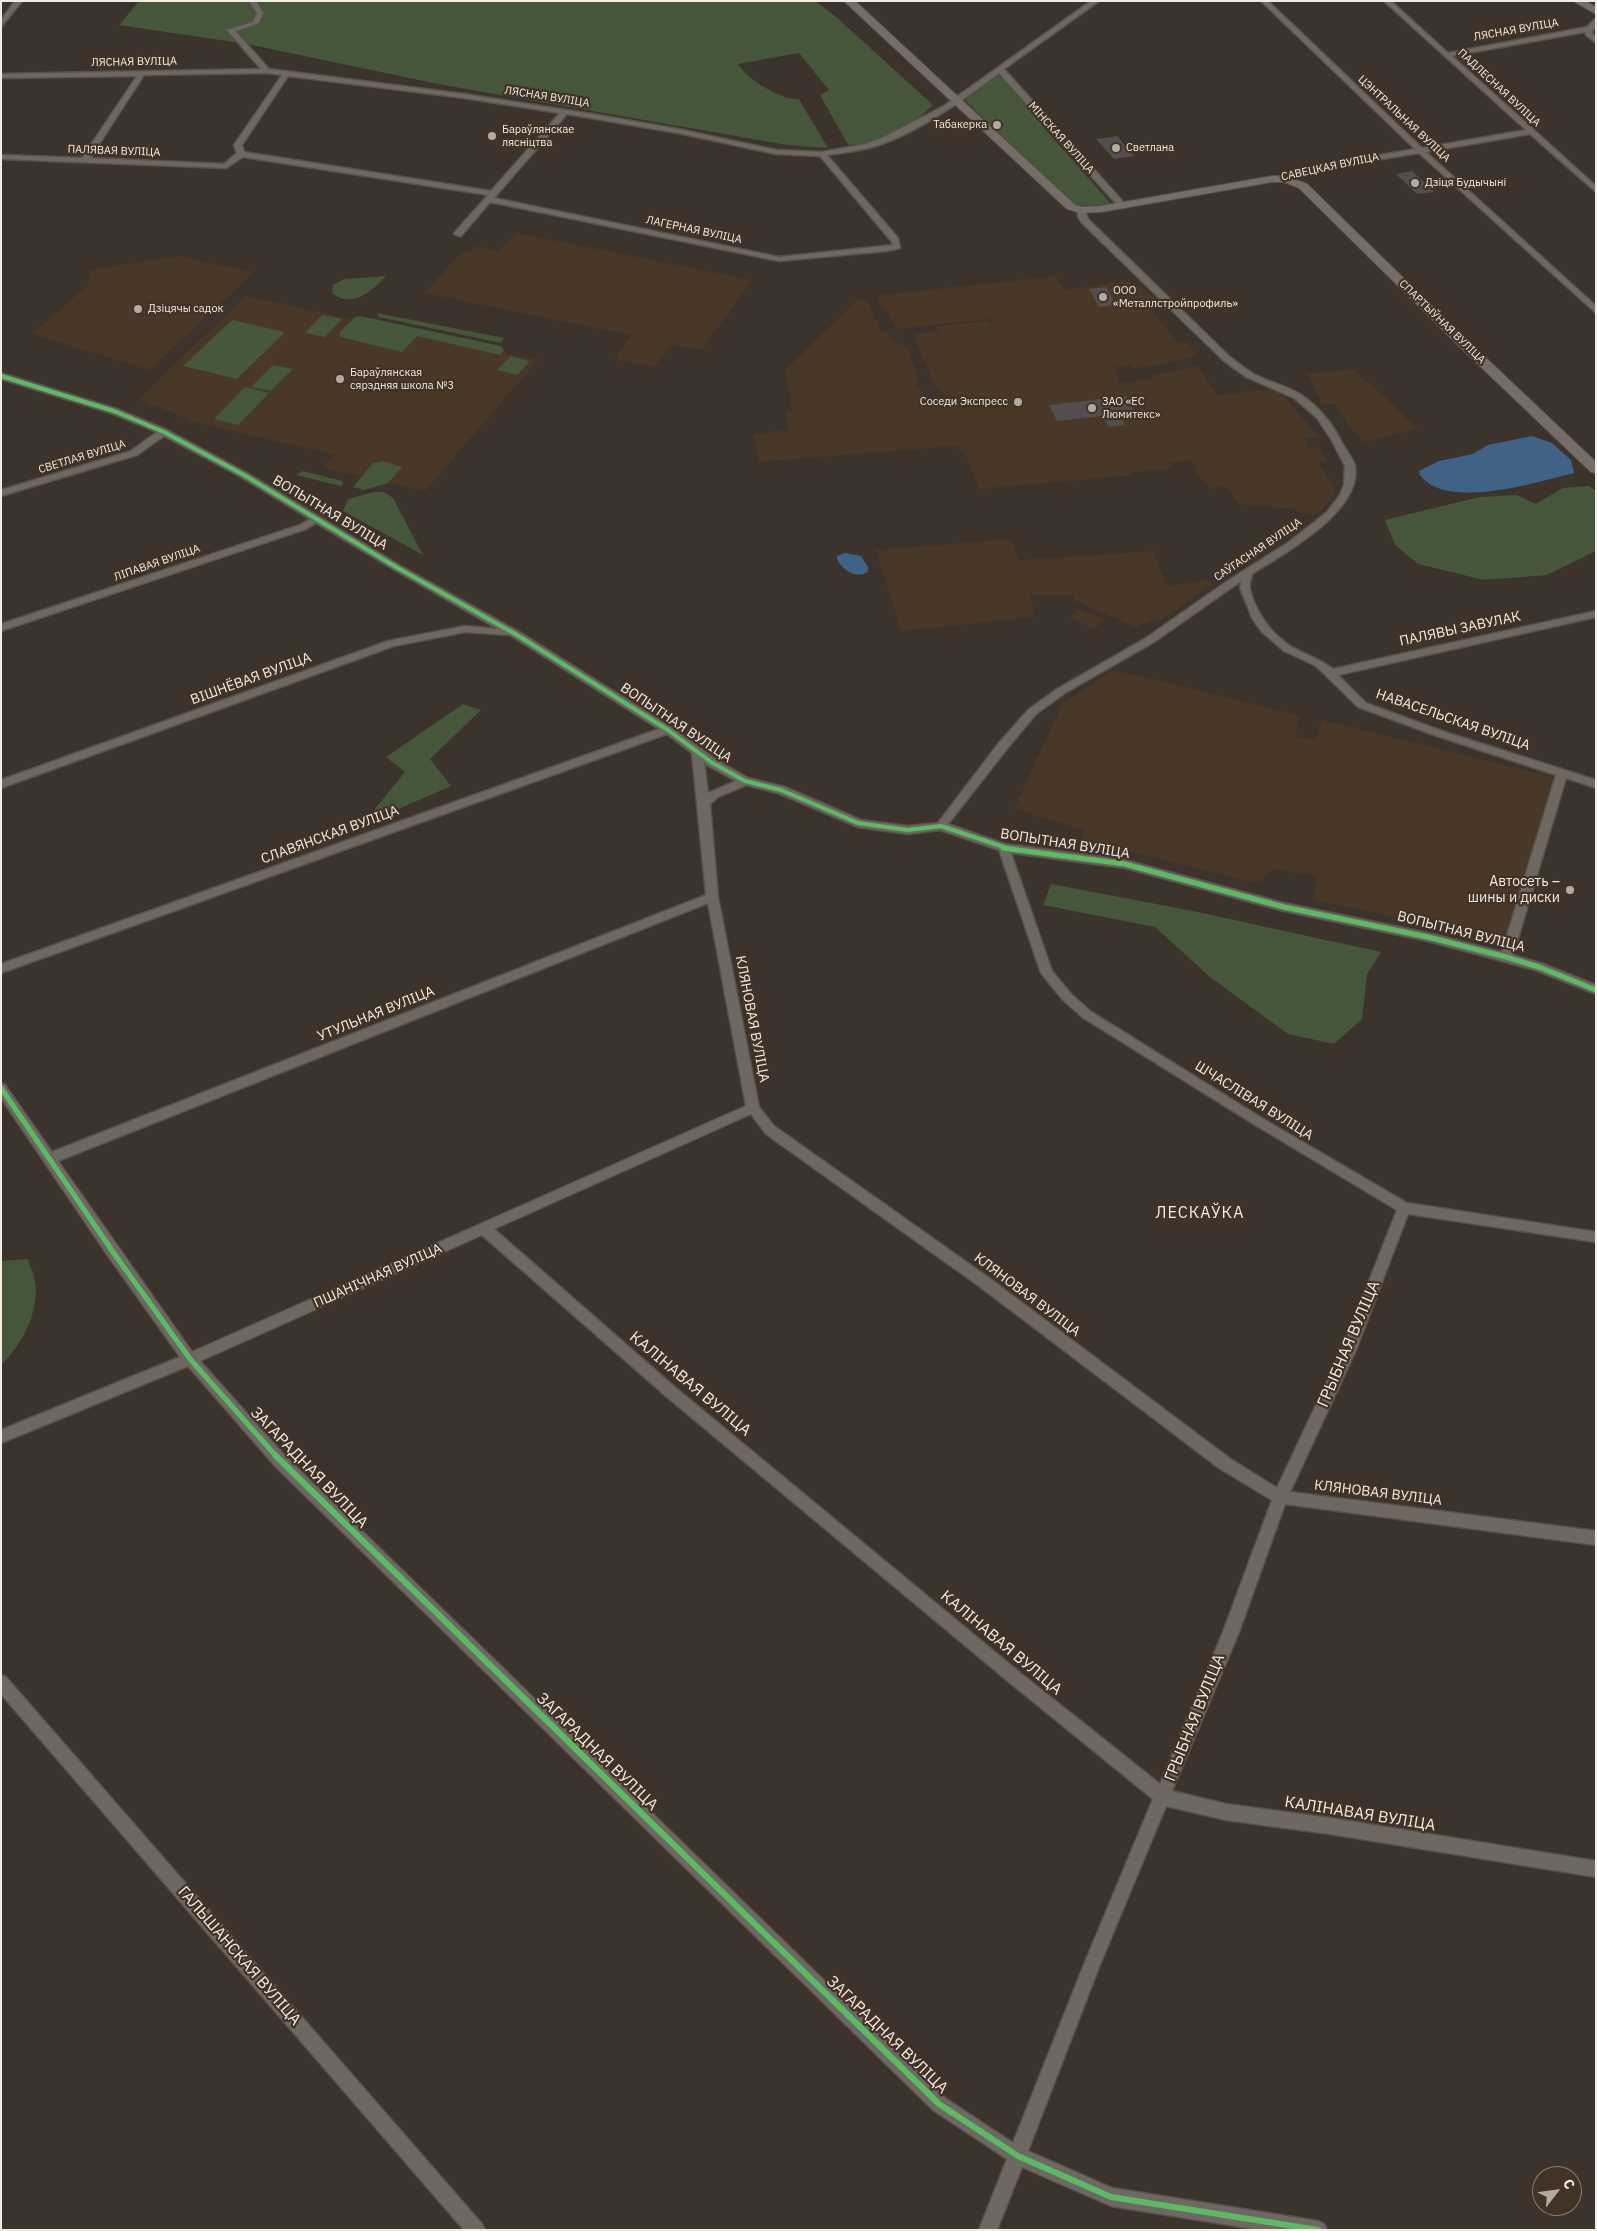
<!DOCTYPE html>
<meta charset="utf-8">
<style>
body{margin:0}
#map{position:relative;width:1597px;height:2231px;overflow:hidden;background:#3b332c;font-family:"IBM Plex Sans",sans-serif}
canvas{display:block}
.frame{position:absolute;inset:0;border:2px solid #f3eae2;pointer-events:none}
.north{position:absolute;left:1532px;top:2166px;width:50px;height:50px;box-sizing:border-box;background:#413326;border:1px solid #887c71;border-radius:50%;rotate:60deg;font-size:14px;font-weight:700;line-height:20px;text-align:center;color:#f3eae2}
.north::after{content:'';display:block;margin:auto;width:18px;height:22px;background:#b3aaa2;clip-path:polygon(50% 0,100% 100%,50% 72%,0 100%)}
</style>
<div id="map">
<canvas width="1597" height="2231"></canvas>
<div class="frame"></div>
<div class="north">С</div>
</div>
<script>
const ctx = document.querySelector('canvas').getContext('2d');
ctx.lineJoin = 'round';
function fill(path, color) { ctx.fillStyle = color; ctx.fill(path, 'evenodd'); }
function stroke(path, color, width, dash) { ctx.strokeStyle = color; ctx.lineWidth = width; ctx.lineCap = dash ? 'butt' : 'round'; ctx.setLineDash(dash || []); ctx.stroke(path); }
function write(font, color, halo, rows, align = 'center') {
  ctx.font = font + ' "IBM Plex Sans",sans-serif'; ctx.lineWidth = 4.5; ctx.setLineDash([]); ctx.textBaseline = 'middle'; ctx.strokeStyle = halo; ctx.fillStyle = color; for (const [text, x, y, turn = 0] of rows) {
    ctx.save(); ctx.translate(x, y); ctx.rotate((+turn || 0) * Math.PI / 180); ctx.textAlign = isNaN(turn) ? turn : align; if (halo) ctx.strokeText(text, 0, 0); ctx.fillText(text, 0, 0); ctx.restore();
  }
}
fill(new Path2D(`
 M516,233L553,240L752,280L702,350L671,345L654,367L614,359L631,335L424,293L462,252L468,254L476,246L498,251Z
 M178,256L255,272L149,370L32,334L89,284V270Z
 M1056,276L1064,290L1128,281L1141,286L1154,298L1144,301L1179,343L1188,342L1197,356L1162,365L1134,368L1132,365L1115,367L1119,383L1154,379L1152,375L1199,366L1216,395L1261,390H1279L1319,437L1305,439L1309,449L1320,447L1328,462L1319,463L1337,493L1317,514L1311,516L1293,509L1238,504L1225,486L1210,489L1195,471L1198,470L1191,460L1170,463L1173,469L1134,472L1135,475L979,489L965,454L954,444L955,446L759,462L753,434L788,430L786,411L792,410L785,370L857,300L867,299L881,331H887L893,343H899L907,347L912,355L910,356L919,378L916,383L932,405L954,404L952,397L944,394L935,386L915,340L917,334L938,331L936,326L988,321L990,324L993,322L992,319L896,329L887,310H883L878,301L881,295Z
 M246,296L538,360L425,491L323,468L335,455L198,423L138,399Z
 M1352,369L1386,398L1417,429L1365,442L1348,426L1336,404L1322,405L1308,374Z
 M1011,539L1019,560L1153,551L1167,586L1209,580L1214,584L1206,588L1158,623L1153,620L1136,627L1074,600L1073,595H1030L1035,617L901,631L876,550Z
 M1079,609L1104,619L1095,629L1069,618Z
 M1113,670L1300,715L1295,737L1315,739L1322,720L1555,778L1547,797L1528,869L1504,939L1313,900L1317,876L1272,869L1261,884L1081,839L1084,830L1014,809L1062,704Z`), '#493727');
fill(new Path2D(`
 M139,1H815L835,16L933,105L912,124L875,142L848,145L820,95L829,90L799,53L738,64C748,80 781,100 799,99L828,148L787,145L438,84L247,44L119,25Z
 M1000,73L1045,129L1112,205L1079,206L1066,200L965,100Z
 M386,276C373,290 352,310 332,293L333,285L344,279Z
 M377,313L504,338L501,343L379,317Z
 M322,315L342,319L325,337L305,333Z
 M360,316L501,346L504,351L500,355L417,336L402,352L340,337V332L355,317Z
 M232,320L285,332L237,379L183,366Z
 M511,356L530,361L517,375L497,370Z
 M273,365L293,369L271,391L251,387Z
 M245,387L269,393L238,425L214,419Z
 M383,461L402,467L388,483L364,490L353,487L373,463Z
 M303,471L342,481L343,484L341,486L296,475Z
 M1589,486L1596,491V551L1547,575L1484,580L1418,564L1395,545L1385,520L1479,497L1517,495L1536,504L1563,488Z
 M374,492H384L393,498L423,555L343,511L348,499Z
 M463,704L481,710L430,759L451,786L362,825L405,772L386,757Z
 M1051,884L1193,911L1381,952L1367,974L1362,1019L1334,1044L1288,1034L1210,977L1155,927L1043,905Z
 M28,1259C30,1266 34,1274 35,1281C40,1311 22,1345 1,1365V1261Z`), '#45563b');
fill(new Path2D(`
 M1532,436L1552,443L1571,460L1574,473C1537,482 1446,511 1420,475L1419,471L1439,461L1473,454L1488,445Z
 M845,553L861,556L868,567V572C856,579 842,570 837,559V556Z`), '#416287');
fill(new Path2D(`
 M1117,136L1134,156L1114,159L1096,139Z
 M1412,171L1434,192L1417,194L1396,174Z
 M1106,287L1116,305L1099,307L1089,289Z
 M1126,396L1135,412L1119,414L1125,425L1109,427L1103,416L1057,421L1049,405Z`), '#544d4d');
const street = new Path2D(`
 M15,1H22L1,27V20Z
 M249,1H256L263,13L259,23L235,31L269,69L464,94L592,114L678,129L776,150L822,152L866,144L884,137L944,106L1091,1H1099L1004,69L1126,205L1119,207L999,73C963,100 914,136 869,148C856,151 841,153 827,155L898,238L900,248L887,251L779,261L490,202L461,236H458L454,234L455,232L488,195L243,157L226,168L1,159V155L82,158L137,76L1,78V74L261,69L227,30L253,22L257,13ZM267,73L282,75L234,145L237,153L224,164L90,158L144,75ZM288,76L464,98L560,113L491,191L244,152L242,145ZM567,114L678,133L776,154L820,156L891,241L893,245L779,257L494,198Z
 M1261,1H1268L1422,148L1526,130L1384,1H1391L1448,53L1587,27L1596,18V25L1592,33L1596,37V43L1586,35L1585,32L1452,56L1596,186V192L1530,134L1426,152L1596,306V313L1419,153L1329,168L1283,181V177L1328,164L1415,149Z
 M1078,208H1084L1088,219L1230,357C1237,362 1244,368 1252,373C1267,382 1286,385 1300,394C1318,406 1333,424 1342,443C1346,450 1353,459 1355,466C1363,511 1283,554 1252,574C1251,578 1249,584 1250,589C1255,612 1272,635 1292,647C1306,655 1320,659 1333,669L1596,611V617L1338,675L1366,703L1445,732L1596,780V788L1566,778L1513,955L1543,964L1596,985V994L1535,970L1428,941L1284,911L1125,868L1011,853L1052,971L1071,994L1090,1011L1260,1117L1407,1203L1596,1232V1242L1408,1214L1356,1350L1290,1492L1596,1531V1545L1285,1504L1239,1632L1172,1791L1226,1804L1330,1818L1596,1861V1877L1330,1834L1226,1820L1166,1806L1099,1967L1028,2151L1112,2188L1318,2221L1324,2224L1327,2230H1260L1111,2206L1022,2167L997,2230H979L1007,2159L933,2110L275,1466L188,1366L1,1443V1430L180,1357L108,1256L1,1098V1083L5,1085L52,1152L706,895L692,753L667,734L1,973V964L659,729L510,635L465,632L394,646L1,788V780L388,641L465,626L498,629L393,569L316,523L306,529L1,631V624L300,525L310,519L241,477L164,436L137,455L1,496V490L131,451L157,432L111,413L1,379V373L117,409L167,430L247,473L399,565L521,633L672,728L715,759L748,778L785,787L861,820L908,826L938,823L998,744L1028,710L1057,689L1146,638L1229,580L1289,542L1327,512L1340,495L1344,485L1345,466L1331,439L1317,418L1294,398L1246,377L1224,361L1082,223L1078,217ZM1241,581L1240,588L1252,618L1261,631L1284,651L1316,666L1358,707L1437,736L1556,775L1502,952L1428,933L1284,903L1125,860L1005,844L948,824L1006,750L1036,714L1065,693L1154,642ZM704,762L707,765L736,781L708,793ZM746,785L778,793L858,827L908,834L940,830L999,850L1041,973L1063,1000L1082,1017L1252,1123L1397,1210L1342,1350L1277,1488L1229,1458L989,1278L774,1126L759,1107L718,897L710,804L718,797ZM708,903L746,1106L192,1352L58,1161ZM751,1114L766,1134L979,1286L1219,1468L1272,1500L1223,1632L1160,1784L1019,1672L677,1389L494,1229ZM482,1235L667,1397L1009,1682L1153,1799L1083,1967L1013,2143L945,2098L285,1456L200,1361Z
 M1,1675L6,1677L482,2224L485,2230H464L1,1694Z`);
const secondary = new Path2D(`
 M844,1H855L1075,205L1082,207L1101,206L1272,176H1286L1307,184L1467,340L1596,462V473L1591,472L1459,346L1299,188L1284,182H1272L1101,212L1081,213L1067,209Z
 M1573,1H1586L1596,7V14Z`);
stroke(street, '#58504b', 3);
stroke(secondary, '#58504b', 2);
fill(street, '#6d6862');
fill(secondary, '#766d68');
stroke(new Path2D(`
 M1,376L114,411L164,432L244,475L396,567L517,635L668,730L711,762L745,781L781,790L858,823L908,830L941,826L1010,849`), '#5cba63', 4);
stroke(new Path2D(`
 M1003,848L1125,864L1284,907L1428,937L1506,957L1539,967L1596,990
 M1,1088L113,1252L190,1359L276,1456`), '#5cba63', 5);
stroke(new Path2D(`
 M275,1455L939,2104L1018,2156L1111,2197L1318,2230`), '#5cba63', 6);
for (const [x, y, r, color] of [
 [997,125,5,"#b3aaa2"],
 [492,136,5,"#b3aaa2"],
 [1116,148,5,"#b3aaa2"],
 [1415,183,5,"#b3aaa2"],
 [1103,297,5,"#b3aaa2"],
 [138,309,5,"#b3aaa2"],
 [340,379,5,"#b3aaa2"],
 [1018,402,5,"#b3aaa2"],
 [1092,408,5,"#b3aaa2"],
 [1570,890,5,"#b3aaa2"]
]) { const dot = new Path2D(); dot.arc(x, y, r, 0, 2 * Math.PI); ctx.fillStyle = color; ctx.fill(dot); stroke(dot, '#413326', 2); }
write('11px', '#f3eae2', '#413326', [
 ["ЛЯСНАЯ ВУЛІЦА",1516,30,-10],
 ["ЛЯСНАЯ ВУЛІЦА",134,62,-1],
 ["ПАДЛЕСНАЯ ВУЛІЦА",1499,88,43],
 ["ЛЯСНАЯ ВУЛІЦА",547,97,9],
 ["ЦЭНТРАЛЬНАЯ ВУЛІЦА",1404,119,43],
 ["МІНСКАЯ ВУЛІЦА",1061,138,48],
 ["ПАЛЯВАЯ ВУЛІЦА",114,151,2],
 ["САВЕЦКАЯ ВУЛІЦА",1330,167,-12],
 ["ЛАГЕРНАЯ ВУЛІЦА",694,230,12],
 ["СПАРТЫЎНАЯ ВУЛІЦА",1442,322,44],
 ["СВЕТЛАЯ ВУЛІЦА",82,457,-17],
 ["САЎГАСНАЯ ВУЛІЦА",1258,550,-34],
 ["ЛІПАВАЯ ВУЛІЦА",157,563,-19]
]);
write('11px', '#f3eae2', '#413326', [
 ["Табакерка",987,125,"right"],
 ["Бараўлянскае",502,130],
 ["лясніцтва",502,143],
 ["Светлана",1126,148],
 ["Дзіця Будычыні",1425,183],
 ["ООО",1113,291],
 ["«Металлстройпрофиль»",1113,304],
 ["Дзіцячы садок",148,309],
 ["Бараўлянская",350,373],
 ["сярэдняя школа №3",350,386],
 ["Соседи Экспресс",1008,402,"right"],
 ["ЗАО «ЕС",1102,402],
 ["Люмитекс»",1102,415]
], 'left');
write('14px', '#f3eae2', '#413326', [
 ["ВОПЫТНАЯ ВУЛІЦА",330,513,31],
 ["ПАЛЯВЫ ЗАВУЛАК",1460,629,-12],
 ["ВІШНЁВАЯ ВУЛІЦА",251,679,-20],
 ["НАВАСЕЛЬСКАЯ ВУЛІЦА",1453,720,19],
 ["ВОПЫТНАЯ ВУЛІЦА",676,723,34],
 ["СЛАВЯНСКАЯ ВУЛІЦА",330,835,-20],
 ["ВОПЫТНАЯ ВУЛІЦА",1065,844,9],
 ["ВОПЫТНАЯ ВУЛІЦА",1461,932,14],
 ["УТУЛЬНАЯ ВУЛІЦА",376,1014,-22],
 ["КЛЯНОВАЯ ВУЛІЦА",752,1019,79],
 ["ШЧАСЛІВАЯ ВУЛІЦА",1254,1101,32],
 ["ПШАНІЧНАЯ ВУЛІЦА",378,1276,-24],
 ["КЛЯНОВАЯ ВУЛІЦА",1027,1295,37],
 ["КЛЯНОВАЯ ВУЛІЦА",1378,1493,7]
]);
write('14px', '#f3eae2', '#413326', [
 ["Автосеть –",1560,882],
 ["шины и диски",1560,898]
], 'right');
ctx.letterSpacing = '1px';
write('16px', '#f3eae2', '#413326', [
 ["ЛЕСКАЎКА",1200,1213]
]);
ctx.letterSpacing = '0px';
write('16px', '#f3eae2', '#413326', [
 ["ГРЫБНАЯ ВУЛІЦА",1349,1344,-67],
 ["КАЛІНАВАЯ ВУЛІЦА",690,1384,40],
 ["ЗАГАРАДНАЯ ВУЛІЦА",309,1468,46],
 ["КАЛІНАВАЯ ВУЛІЦА",1001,1643,40],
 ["ГРЫБНАЯ ВУЛІЦА",1195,1718,-68],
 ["ЗАГАРАДНАЯ ВУЛІЦА",597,1752,44],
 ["КАЛІНАВАЯ ВУЛІЦА",1360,1814,9],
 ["ГАЛЬШАНСКАЯ ВУЛІЦА",239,1956,49],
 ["ЗАГАРАДНАЯ ВУЛІЦА",887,2035,44]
]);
</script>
